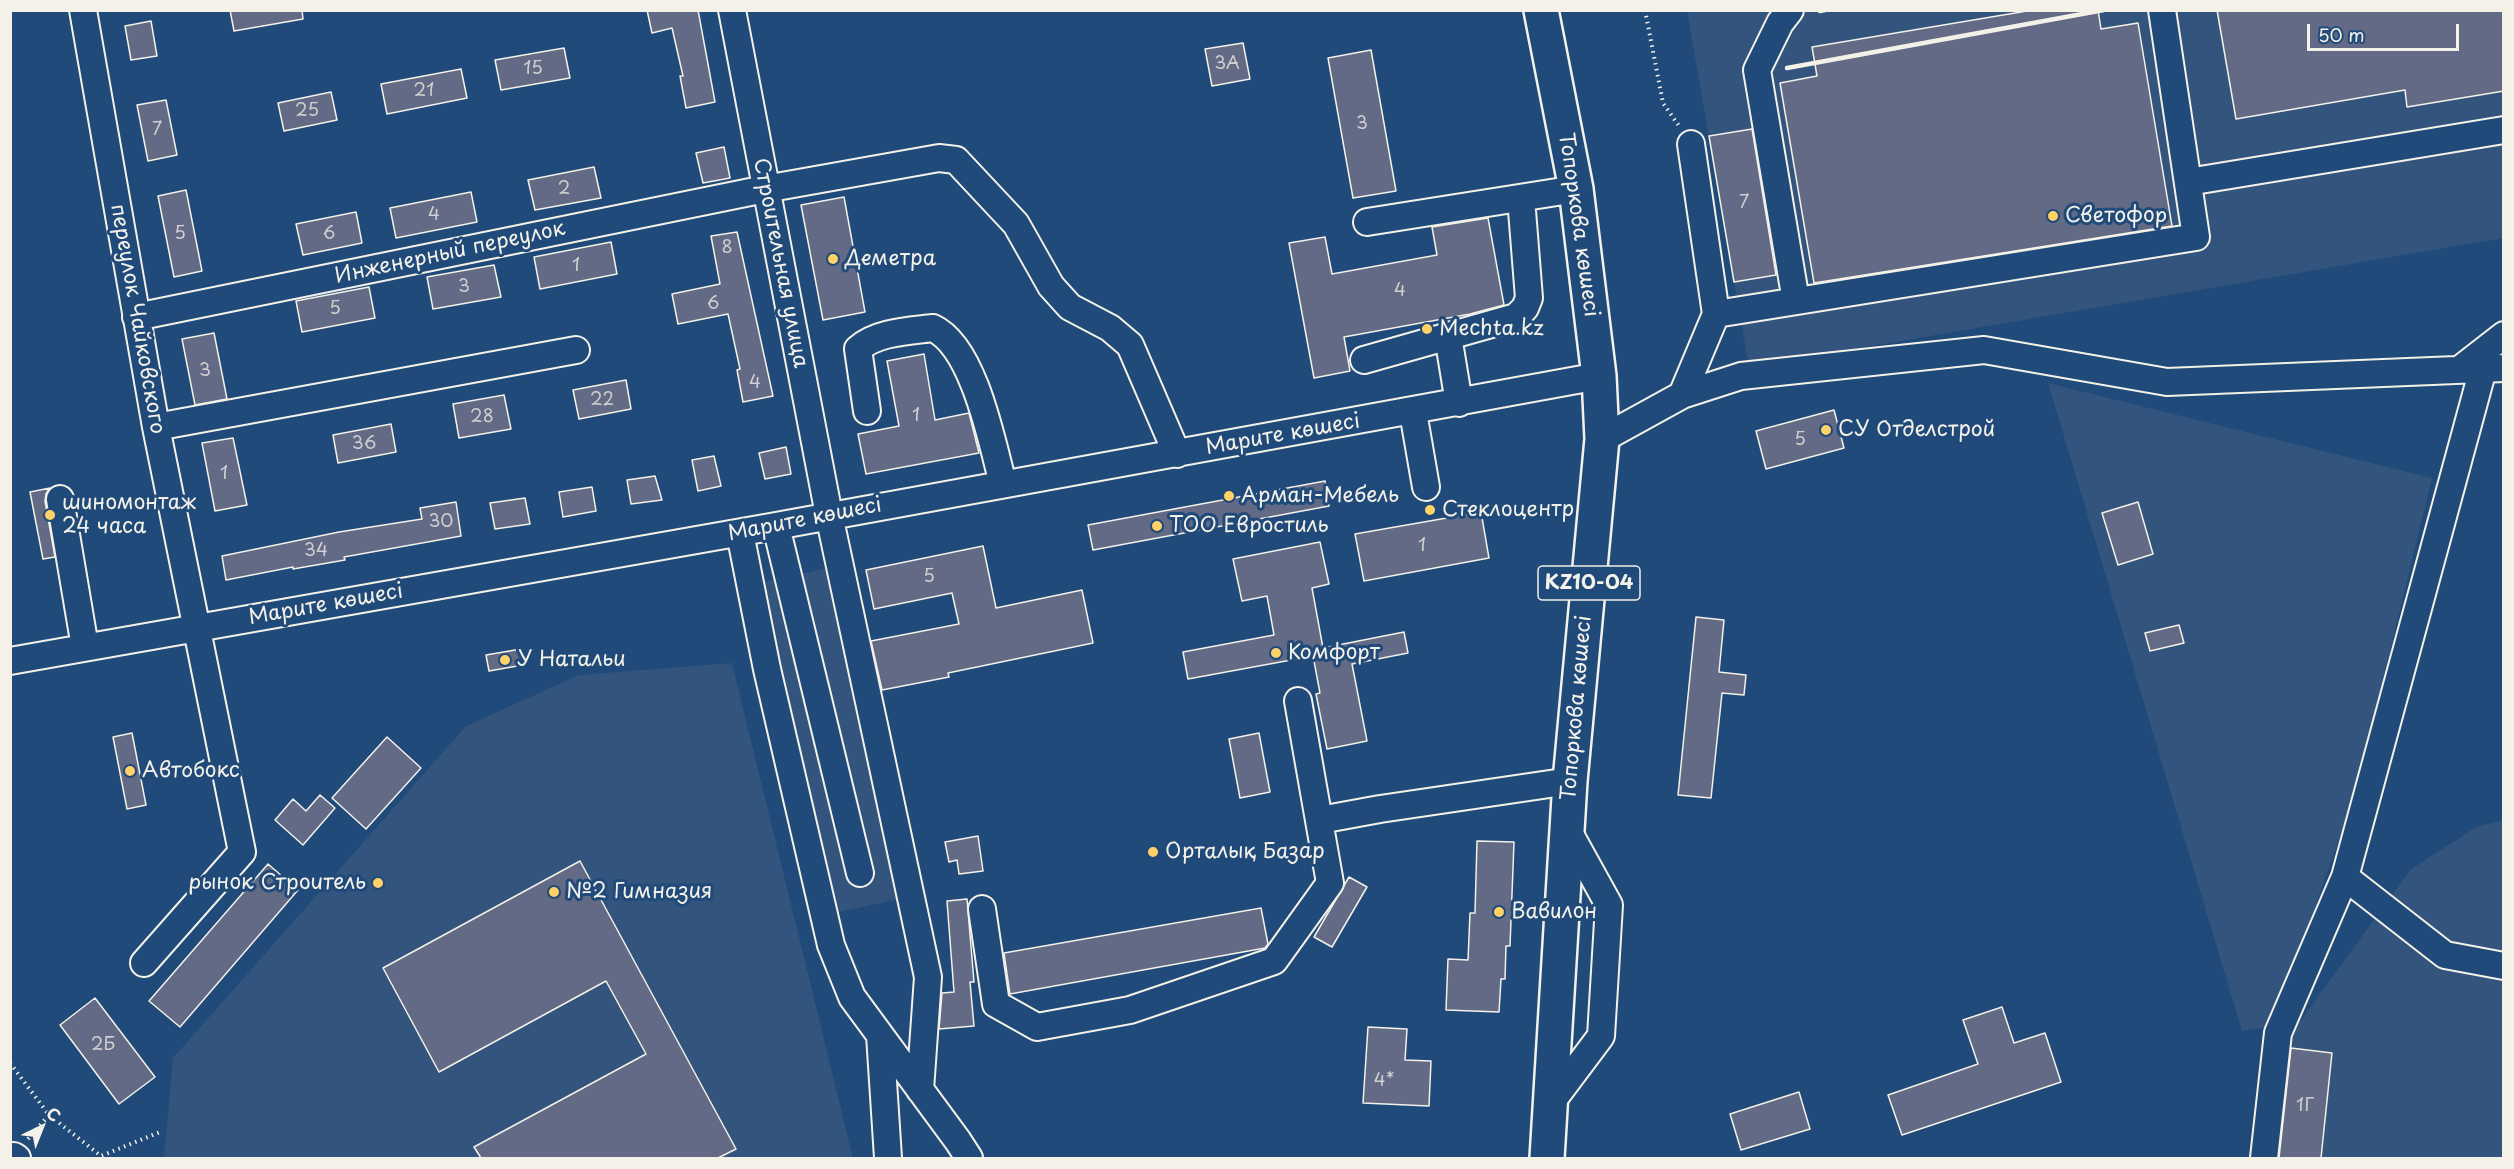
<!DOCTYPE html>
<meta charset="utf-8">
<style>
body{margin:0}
#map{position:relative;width:2514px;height:1169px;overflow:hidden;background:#1f4a7a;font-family:"Playpen Sans",sans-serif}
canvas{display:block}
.frame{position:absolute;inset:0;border:12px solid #f4f1e8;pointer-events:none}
.north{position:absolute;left:12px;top:1097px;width:60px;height:60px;-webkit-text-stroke:4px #1f4a7a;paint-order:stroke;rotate:43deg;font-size:16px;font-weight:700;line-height:24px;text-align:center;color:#f4f1e8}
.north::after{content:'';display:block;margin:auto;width:21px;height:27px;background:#f4f1e8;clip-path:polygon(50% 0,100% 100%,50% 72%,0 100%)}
.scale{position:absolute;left:2307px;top:24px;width:152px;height:27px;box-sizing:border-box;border:3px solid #f4f1e8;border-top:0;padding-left:8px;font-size:18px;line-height:21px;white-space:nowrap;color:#f4f1e8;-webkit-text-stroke:4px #1f4a7a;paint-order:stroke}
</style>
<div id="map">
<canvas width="2514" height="1169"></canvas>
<div class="frame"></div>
<div class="north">С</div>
<div class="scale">50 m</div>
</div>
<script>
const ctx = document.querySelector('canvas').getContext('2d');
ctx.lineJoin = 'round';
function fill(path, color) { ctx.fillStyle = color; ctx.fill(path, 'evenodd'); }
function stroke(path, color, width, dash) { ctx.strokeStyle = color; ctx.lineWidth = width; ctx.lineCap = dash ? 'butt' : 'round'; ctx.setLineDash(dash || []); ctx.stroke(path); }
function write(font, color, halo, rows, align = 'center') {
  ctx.font = font + ' "Playpen Sans",sans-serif'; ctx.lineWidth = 6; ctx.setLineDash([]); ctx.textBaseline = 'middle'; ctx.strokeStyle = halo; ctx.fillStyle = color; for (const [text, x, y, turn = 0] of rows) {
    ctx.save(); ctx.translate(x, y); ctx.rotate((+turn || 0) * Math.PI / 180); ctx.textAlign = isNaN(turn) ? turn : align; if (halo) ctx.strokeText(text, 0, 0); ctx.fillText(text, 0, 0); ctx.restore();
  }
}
fill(new Path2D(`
 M1687,11H2503V238L1749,367Z
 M2048,383L2432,478L2355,795L2272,1026L2242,1031Z
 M828,568L900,899L834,913L763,582Z
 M732,663L853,1158H164L173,1058L466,726L579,675Z
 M2503,820V1158H2277L2289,1048L2296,1027L2410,870L2476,827Z`), '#33547d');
const building = new Path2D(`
 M230,10H302L303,19L234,31Z
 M647,10H698L715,102L686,108L680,76H683L672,28L652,33Z
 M2033,10H2098L2101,29L2138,23L2172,226L1814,283L1780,83L1817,76L1812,47Z
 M2217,10H2504V91L2407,107L2405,90L2236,119Z
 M151,21L157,56L131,60L125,26Z
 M1243,43L1250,79L1212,86L1205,49Z
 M564,48L570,78L501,90L495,60Z
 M1371,50L1396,191L1353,198L1328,58Z
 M461,69L467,98L387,114L381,84Z
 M331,92L337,120L284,131L278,103Z
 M166,100L177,155L148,161L137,105Z
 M1752,129L1776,275L1734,282L1709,136Z
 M724,147L730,178L703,183L696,153Z
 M594,167L601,198L535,210L528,180Z
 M186,190L202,271L174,277L158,196Z
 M471,192L477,222L396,238L390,208Z
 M844,197L865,312L823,320L801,205Z
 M356,212L362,243L303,255L296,224Z
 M1488,218L1504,305L1470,314L1344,337L1350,371L1314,378L1289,243L1325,237L1332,274L1437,255L1432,227Z
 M737,232L773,396L743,402L737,370L740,369L728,314L678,324L672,294L720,284L711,236Z
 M611,242L617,274L540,289L534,257Z
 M494,265L501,297L433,309L427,277Z
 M369,287L375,318L302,332L296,301Z
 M214,333L227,399L195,405L182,339Z
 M924,354L935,420L969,413L979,453L866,474L858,434L899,426L887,361Z
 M626,380L631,409L579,419L573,390Z
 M504,395L511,429L459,438L453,404Z
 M1834,410L1844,448L1766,469L1756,431Z
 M391,424L396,452L338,463L333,435Z
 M233,438L247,505L215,511L202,443Z
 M786,447L791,474L765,479L759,453Z
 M714,456L721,486L698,491L692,460Z
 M655,476L662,500L631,504L627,480Z
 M1325,481L1329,506L1093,550L1088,525Z
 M592,487L596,511L563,517L559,492Z
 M50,488L46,494L45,501L55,557L43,559L30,492Z
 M525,498L530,524L495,529L490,503Z
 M456,502L461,536L344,557L345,560L293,569V567L226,580L222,556L339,532L422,519L420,508Z
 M2138,502L2153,554L2118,565L2102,513Z
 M1481,512L1489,558L1364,581L1355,534Z
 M1320,542L1329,584L1312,588L1323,648L1404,632L1408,653L1352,664L1367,741L1327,749L1316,694L1320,693L1313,656L1188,679L1183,652L1274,635L1267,596L1242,601L1233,559Z
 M983,546L996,608L1082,590L1093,643L948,673L949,677L882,690L871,641L959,624L952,593L874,609L866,570Z
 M1696,617L1724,620L1719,672L1746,675L1744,695L1722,693L1711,798L1678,795Z
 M2179,625L2184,643L2150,651L2145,633Z
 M521,649L523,665L489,671L486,655Z
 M132,733L146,805L127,809L113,737Z
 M1259,733L1270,792L1240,798L1229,739Z
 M387,737L421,768L366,829L332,798Z
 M320,795L335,808L303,845L275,820L293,799L306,811Z
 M978,836L983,871L959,874L957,860L949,862L945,842Z
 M1477,841L1514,842L1510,946H1506L1505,979H1501L1499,1012L1446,1010L1448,959L1468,960L1470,913H1475Z
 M580,861L736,1149L718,1158H481L474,1147L646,1054L606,981L439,1072L383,968Z
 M268,864L298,890L180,1027L149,1001Z
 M1349,877L1367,887L1332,947L1314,937Z
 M967,899L974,982H970L974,1026L939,1029L942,993L954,992L947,901Z
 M1261,908L1268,944L1265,948L1010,994L1004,953Z
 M95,998L155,1077L119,1104L60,1025Z
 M2002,1007L2014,1043L2045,1033L2061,1082L1902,1135L1888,1095L1978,1064L1963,1020Z
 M1368,1027L1407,1029L1405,1060L1431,1061L1429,1106L1363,1103Z
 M2291,1048L2332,1053L2321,1158H2279Z
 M1799,1092L1810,1129L1741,1150L1730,1114Z`);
fill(building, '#626a85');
stroke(building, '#f4f1e8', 1.5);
const minor = new Path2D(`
 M83,10L156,427L242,852L144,963
 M732,10L829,515L928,977L920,1090
 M1790,10L1780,23L1757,70L1796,301
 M2188,182L2504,130
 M1367,222L1576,189
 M1716,314L2196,237L2162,10
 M136,317L765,189L939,158L956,160L1016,224L1051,286L1070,307L1110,328L1130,345L1177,454
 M1448,336L1459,403
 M1364,360L1516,317L1525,308L1529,298L1521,198
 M2459,370L2504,335
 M1682,395L1716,314L1691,144
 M867,411L858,349C876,332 909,331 933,328C974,347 992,442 1003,484
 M1413,412L1426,487
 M156,427L576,350
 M1602,439L1682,395L1741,376L1984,350L2167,382L2504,368
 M60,499L85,647
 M776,526L860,873
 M740,533L767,669L831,945L852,997L958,1141L969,1158
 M10,661L776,526L1599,376
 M1320,820L1380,809L1570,781
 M2345,877L2445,955L2504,966
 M982,909L996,1004L1037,1027L1130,1010L1274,961L1330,883L1298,701
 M880,1035L888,1158
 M1550,1104L1601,1036L1605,971L1609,905L1567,829
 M12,1158L14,1156L17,1158
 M2264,1158L2278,1033L2345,877L2483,369`);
const highway = new Path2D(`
 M1541,10L1576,189L1599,376L1602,439L1570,781L1547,1158`);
stroke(minor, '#f4f1e8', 30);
stroke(highway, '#f4f1e8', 38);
stroke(new Path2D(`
 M1645,10L1663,103L1679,126
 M10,1063L49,1115L101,1156L160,1132
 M28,1139L49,1115`), '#f4f1e8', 4, [1.5, 4.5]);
stroke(minor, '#1f4a7a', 26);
stroke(highway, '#1f4a7a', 33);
stroke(new Path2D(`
 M1820,11L1825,10
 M1787,68L2104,10`), '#f4f1e8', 4.5);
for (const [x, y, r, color] of [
 [2053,216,6,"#ffd166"],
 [833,259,6,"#ffd166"],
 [1427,329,6,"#ffd166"],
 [1826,430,6,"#ffd166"],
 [1229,496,6,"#ffd166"],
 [1430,510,6,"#ffd166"],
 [50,515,6,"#ffd166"],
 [1157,526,6,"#ffd166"],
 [1276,653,6,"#ffd166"],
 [505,660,6,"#ffd166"],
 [130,771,6,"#ffd166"],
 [1153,852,6,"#ffd166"],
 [378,883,6,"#ffd166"],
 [554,892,6,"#ffd166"],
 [1499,912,6,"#ffd166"]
]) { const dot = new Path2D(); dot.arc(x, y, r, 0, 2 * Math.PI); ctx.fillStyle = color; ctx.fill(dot); stroke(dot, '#1f4a7a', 2); }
write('18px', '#d0cfcf', null, [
 ["3А",1227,64],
 ["15",533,69],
 ["21",424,91],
 ["25",307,111],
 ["3",1362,124],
 ["7",157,130],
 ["2",564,189],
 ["7",1744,203],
 ["4",434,215],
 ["5",180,234],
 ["6",329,234],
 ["8",727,248],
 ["1",576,266],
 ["3",464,287],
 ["4",1400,291],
 ["6",713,304],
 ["5",335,309],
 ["3",205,371],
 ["4",755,383],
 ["22",602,400],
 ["1",916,416],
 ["28",482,417],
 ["5",1800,440],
 ["36",364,444],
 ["1",224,474],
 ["30",441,522],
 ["1",1422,546],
 ["34",316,551],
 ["5",929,577],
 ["2Б",103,1045],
 ["4*",1384,1081],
 ["1Г",2305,1106]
]);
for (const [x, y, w] of [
 [1589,583,102]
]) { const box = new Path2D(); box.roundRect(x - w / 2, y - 17, w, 34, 4.5); ctx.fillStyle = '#1f4a7a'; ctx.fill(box); stroke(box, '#f4f1e8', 1.5); }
write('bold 20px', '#f4f1e8', null, [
 ["KZ10-04",1589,583]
]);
write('21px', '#f4f1e8', '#1f4a7a', [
 ["Светофор",2065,216],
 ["Деметра",845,259],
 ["Mechta.kz",1439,329],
 ["СУ Отделстрой",1838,430],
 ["Арман-Мебель",1241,496],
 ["шиномонтаж",62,503],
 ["24 часа",62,527],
 ["Стеклоцентр",1442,510],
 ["ТОО Евростиль",1169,526],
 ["Комфорт",1288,653],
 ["У Натальи",517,660],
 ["Автобокс",142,771],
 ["Орталық Базар",1165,852],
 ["рынок Строитель",366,883,"right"],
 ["№2 Гимназия",566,892],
 ["Вавилон",1511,912]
], 'left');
write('21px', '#f4f1e8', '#1f4a7a', [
 ["Топоркова көшесі",1578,225,82],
 ["Инженерный переулок",450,253,-12],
 ["Строительная улица",780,263,79],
 ["переулок Чайковского",137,319,80],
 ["Марите көшесі",1283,435,-10],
 ["Марите көшесі",805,520,-11],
 ["Марите көшесі",326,605,-10],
 ["Топоркова көшесі",1577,708,-85]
]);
</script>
